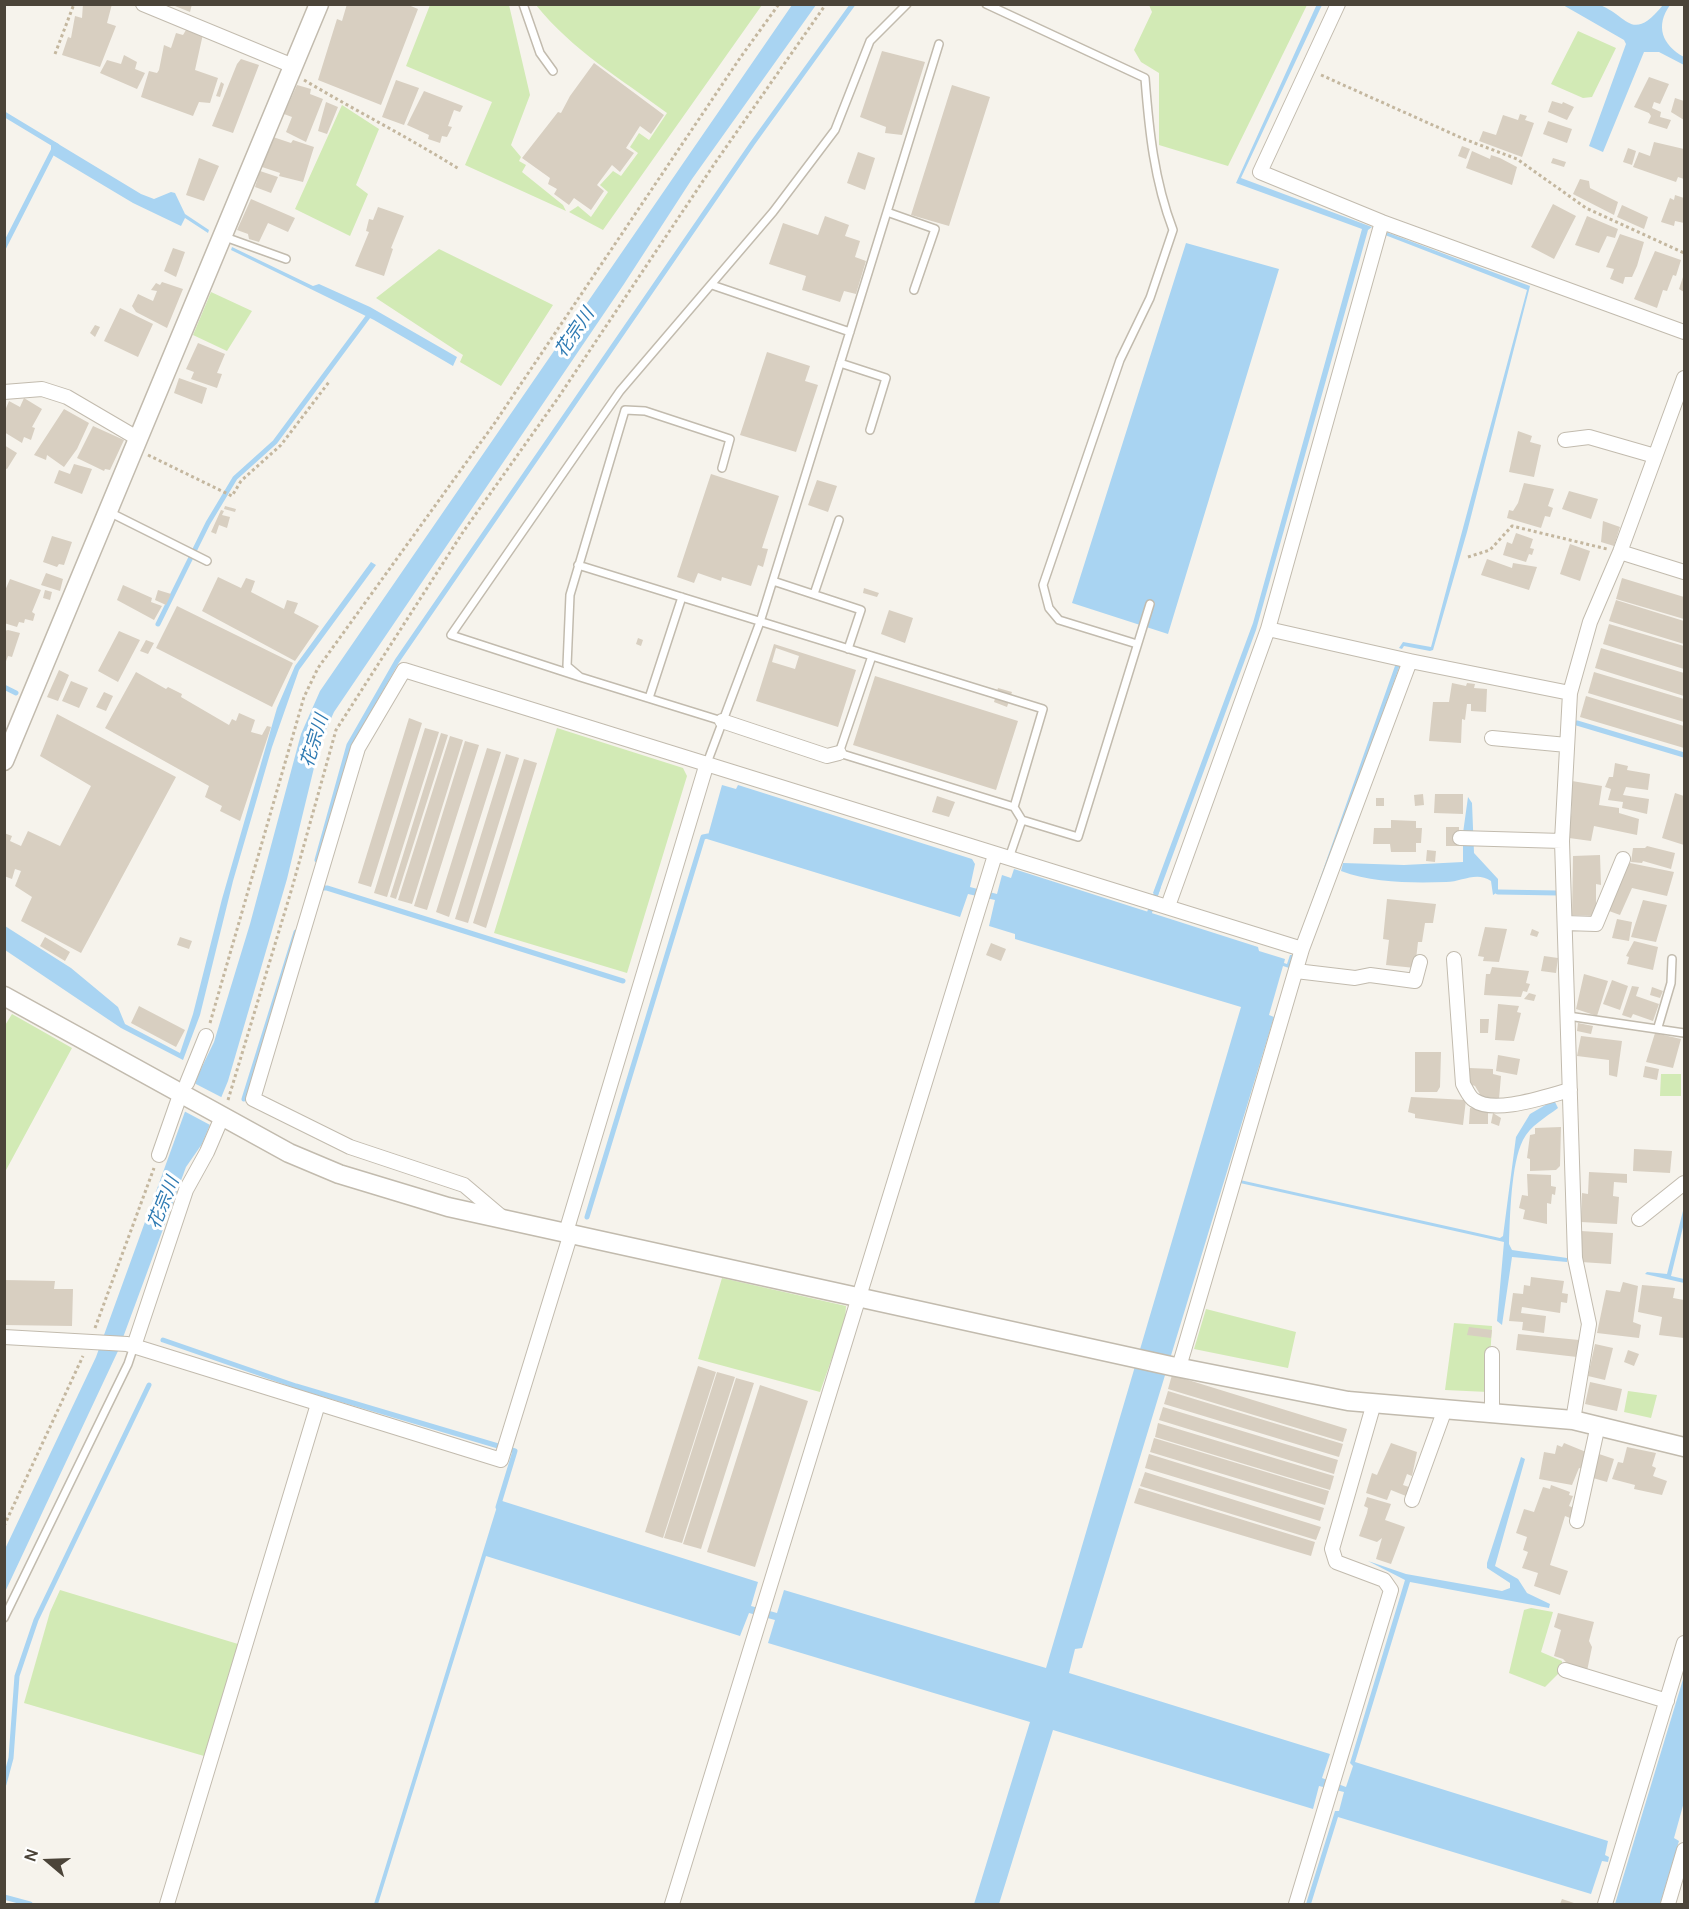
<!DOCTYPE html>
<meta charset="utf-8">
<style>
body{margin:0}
#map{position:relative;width:1689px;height:1909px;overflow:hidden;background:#f6f3ec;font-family:Manrope,sans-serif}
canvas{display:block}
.frame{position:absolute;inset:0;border:6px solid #4b4439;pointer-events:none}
.north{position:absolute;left:18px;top:1831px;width:60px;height:60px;-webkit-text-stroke:4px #fff;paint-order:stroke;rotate:289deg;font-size:16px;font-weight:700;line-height:24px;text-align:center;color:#4b4439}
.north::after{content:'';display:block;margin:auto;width:21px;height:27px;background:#4b4439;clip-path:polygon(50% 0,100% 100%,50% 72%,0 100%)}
</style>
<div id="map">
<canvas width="1689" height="1909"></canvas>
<div class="frame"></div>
<div class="north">N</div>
</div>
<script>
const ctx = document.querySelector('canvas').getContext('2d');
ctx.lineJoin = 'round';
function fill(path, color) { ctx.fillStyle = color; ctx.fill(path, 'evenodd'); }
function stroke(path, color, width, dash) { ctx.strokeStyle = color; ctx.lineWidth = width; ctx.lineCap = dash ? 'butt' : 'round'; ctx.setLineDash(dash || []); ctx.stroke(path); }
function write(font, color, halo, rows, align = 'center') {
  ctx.font = font + ' Manrope,"Noto Sans JP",sans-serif'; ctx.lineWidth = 6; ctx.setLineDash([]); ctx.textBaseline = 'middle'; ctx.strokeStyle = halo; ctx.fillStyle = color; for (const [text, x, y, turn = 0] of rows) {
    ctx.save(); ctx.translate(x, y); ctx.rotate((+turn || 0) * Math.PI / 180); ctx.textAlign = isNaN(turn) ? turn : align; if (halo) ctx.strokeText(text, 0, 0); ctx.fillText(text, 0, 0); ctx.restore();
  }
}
fill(new Path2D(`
 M430,5H509L530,95L511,145L521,157L519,161L526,165L522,172L563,205L566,211L465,165L492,102L406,66Z
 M536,5H762L603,230L569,212L578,206L591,217L608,192L600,185L613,171L621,176L638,153L630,147L639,133L649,140L667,113C621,79 572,50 536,5Z
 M1149,5H1307L1228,166L1159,145V73L1141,62L1134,50L1152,12Z
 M1578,31L1616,48L1592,97L1583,98L1551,84Z
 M342,105L379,129L356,185L368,194L350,236L295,209Z
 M439,249L553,305L501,386L460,362L463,355L376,298Z
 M211,292L252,311L227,351L193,335Z
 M557,728L683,768L687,776L627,973L494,933Z
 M12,1014L72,1048L5,1172L4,1027Z
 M1661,1074H1681V1096H1660Z
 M722,1278L846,1306L845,1321L820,1392L698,1359Z
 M1206,1309L1296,1332L1288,1368L1194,1349Z
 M1454,1323L1492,1326L1488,1392L1445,1390Z
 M1628,1391L1657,1395L1651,1418L1624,1412Z
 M60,1590L238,1644L204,1756L24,1703L50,1612Z
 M1531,1608L1553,1612L1541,1652L1562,1661V1670L1545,1687L1509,1673L1524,1610Z`), '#d2eab5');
fill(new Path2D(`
 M1317,4L1322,5L1241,178L1372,227L1368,230L1256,630L1158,895L1153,893L1253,623L1362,229L1236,183Z
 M792,5H816L692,179L624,284L334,712L320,743L287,879L228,1081L202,1144L186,1167L118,1351L5,1592V1549L96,1357L199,1073L214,1042L250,924L301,734L320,691Z
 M1563,5C1573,4 1586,2 1596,4C1627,12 1630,46 1663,5H1670C1655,26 1662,45 1684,57V65L1659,52H1644L1603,152L1589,146L1626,44L1624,40Z
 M55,142L141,194L154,199L171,192L175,193L185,214L209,230L208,233L185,218L181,226L133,203L51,154V145Z
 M1386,232L1530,286L1467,532L1433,650L1430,651L1404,646L1402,649L1399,648L1403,642L1431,647L1527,290L1385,235Z
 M1186,243L1279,269L1168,634L1072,603Z
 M232,247L313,286L319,284L370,307L457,357L453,366L374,320L231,250Z
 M371,562L376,565L299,670L272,747L233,881L200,1015L183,1060L121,1028L5,950V926L71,968L118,1007L125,1024L180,1053L193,1014L222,899L277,708L295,666Z
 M1396,663L1400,665L1301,938H1299Z
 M722,785L736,789L738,785L972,859L975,864L970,887L997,894L1002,875L1011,878L1014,869L1258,947L1259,951L1285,959L1284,963L1287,964L1290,955H1293L1289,968L1283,966L1269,1015L1274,1017L1082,1648L1075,1649L1069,1673L1330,1754L1322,1778L1346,1787L1353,1766L1350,1763L1405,1580L1368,1561L1406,1574L1502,1591L1510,1588V1583L1487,1568V1563L1521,1457L1525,1459L1495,1566L1518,1579L1527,1593L1550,1604L1549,1608L1410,1582L1355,1762L1608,1841L1605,1855L1609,1857L1608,1862L1602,1861L1591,1894L1338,1817L1311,1904H1306L1335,1811H1339L1344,1792L1319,1786L1313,1809L1053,1730L999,1904H974L1030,1722L768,1643L775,1620L749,1613L740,1636L486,1556L378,1904H374L499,1500L758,1582L751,1606L777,1613L784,1590L1046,1668L1241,1007L1015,939V934L989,926L995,900L968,894L960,917L707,839Z
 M1468,797L1472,803L1474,853L1498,879V892L1493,895L1491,881C1476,871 1462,882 1446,882C1412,883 1373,883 1341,871L1343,863L1404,865L1463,862V833Z
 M1554,1100L1558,1108C1546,1117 1530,1126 1523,1140C1511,1163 1510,1217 1509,1244L1512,1250L1567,1258V1262L1512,1257L1502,1325L1497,1321L1504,1242L1240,1183V1180L1500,1238L1503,1236L1516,1137L1530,1114Z
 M1684,1207V1223L1671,1276L1684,1279V1283L1645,1274L1647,1272L1667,1274Z
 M1684,1676V1802L1674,1838L1679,1841L1660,1904H1615Z`), '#a9d4f2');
fill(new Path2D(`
 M192,1082L223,1098L212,1126L182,1110Z`), '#f6f3ec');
stroke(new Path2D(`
 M4,114L57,146
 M4,247L54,149
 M158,624L208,523L235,478L275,442L370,314
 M4,687L16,693
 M1577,723L1684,755
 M317,860L349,745L397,661L752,144L853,4
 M317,888H327L623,981
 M1498,892L1558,893
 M1149,914L1158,888
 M244,1099L296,932
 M587,1217L703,837L708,836
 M163,1340L296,1386L515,1451L498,1507
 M4,1784L11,1758L17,1676L36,1620L149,1385
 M4,1897L30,1904`), '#a9d4f2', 5);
fill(new Path2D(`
 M83,4H112L107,23L116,26L100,67L62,55L68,37L71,38L75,16L82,18Z
 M170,4H192L190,12Z
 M347,4H406L418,9L381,105L318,80L337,19L342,21Z
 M186,30L203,34L195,70L218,78L210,103L199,102L193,116L141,97L149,71L157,73L159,70L164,45L171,48L176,33L183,35Z
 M882,51L925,62L902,135L885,133L886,127L860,117Z
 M124,55L137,62L135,69L145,73L137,89L100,73L107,60L121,64Z
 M241,59L259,65L233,133L212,126L237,64Z
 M594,63L664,115L651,134L640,126L626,148L634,153L620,172L612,165L597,185L604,191L591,210L574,198L569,205L554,194L557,189L548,184L550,178L522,158L558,112L561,113L570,96Z
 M1649,77L1669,84L1660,104L1654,102L1652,108L1661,112L1660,117L1671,120L1667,129L1648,123L1651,116L1649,113L1634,107Z
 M396,80L419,88L404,125L382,117Z
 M221,82L224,84L220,97L216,96Z
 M297,85L311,89L310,94L323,99L306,142L286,132L292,117L284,114Z
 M952,85L990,97L949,226L911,215Z
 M424,91L463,106L460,112L454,110L448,126L452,127L447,137L442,136L440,143L428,139L429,135L407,125Z
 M1675,98L1684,101V120L1671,112Z
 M1552,101L1562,104L1563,102L1574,107L1567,120L1548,112Z
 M326,102L338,107L327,134L318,131Z
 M1520,114L1527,116L1525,120L1534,123L1522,157L1479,141L1483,131L1496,135L1503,115L1518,120Z
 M1548,121L1572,129L1567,143L1543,134Z
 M273,137L291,143L293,140L314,147L303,182L279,176L280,173L262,167Z
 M1654,142L1684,149V179L1678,177L1676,182L1633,167L1639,152L1650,156Z
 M1462,146L1470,149L1466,159L1458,156Z
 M1628,148L1636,151L1632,165L1623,162Z
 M1472,151L1490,159L1491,155L1500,158L1517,167L1512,185L1466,168Z
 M858,152L875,158L865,190L847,183Z
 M199,158L219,166L204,201L186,195Z
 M1553,158L1566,162L1564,167L1551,163Z
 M260,171L278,177L271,193L255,187Z
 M1580,179L1589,181L1590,188L1618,202L1614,215L1573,194Z
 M1675,195L1684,198V223L1675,221L1674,226L1661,222L1670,198L1674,200Z
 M251,199L295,218L288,232L268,223L259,242L249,239L248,234L237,230Z
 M1553,204L1576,216L1554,259L1531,247Z
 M1622,205L1648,217L1644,229L1617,217Z
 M378,207L404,216L391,248L393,249L384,276L355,266L369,232L366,231L369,219L373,220Z
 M825,216L849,225L845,236L860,241L855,257L866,261L856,294L844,291L840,302L802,290L806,276L769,264L783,223L818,235Z
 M1587,216L1618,229L1615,238L1607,236L1599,253L1575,245Z
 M1620,234L1644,242L1637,266L1632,277H1625L1623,284L1610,279L1614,269L1606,267Z
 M173,248L185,252L176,277L164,271Z
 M1655,251L1681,260L1676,276L1673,275L1667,291L1663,290L1657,308L1634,299Z
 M1684,274V292L1679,289Z
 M162,282L183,289L167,328L136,312L132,306L138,294L153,301L157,291L151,290L156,283L160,285Z
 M120,308L153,324L138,357L104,341Z
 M95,325L100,327L95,337L90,333Z
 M198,343L225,354L217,373L222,374L217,388L191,379L194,372L186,369Z
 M767,352L810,366L805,381L818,385L796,452L740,435Z
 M179,378L207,388L202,404L174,393Z
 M24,398L42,409L32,427L35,428L31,440L24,437L22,443L4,432V413L9,401L20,407Z
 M64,409L89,423L77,449L64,467L47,455L46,460L34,455Z
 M93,426L124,440L110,470L105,469L104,471L77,458Z
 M1518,431L1532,436L1530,442L1541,445L1534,477L1509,472Z
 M4,445L17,453L7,469L4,468Z
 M74,464L92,469L82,494L54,483L59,470L70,474Z
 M711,474L779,496L762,548L768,549L763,567L758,565L751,586L722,577L721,581L698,573L694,583L677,577Z
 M817,480L837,486L828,512L808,505Z
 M1524,483L1554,489L1548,506L1553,508L1550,517L1545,516L1541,528L1507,518L1509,510L1513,511L1518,503Z
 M1569,491L1598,499L1591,519L1562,509Z
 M225,506L236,509L235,512L224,509Z
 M221,510L224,511L222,515L230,517L227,528L219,525L216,534L211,532Z
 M1603,521L1620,527L1614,546L1601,542Z
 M1516,533L1533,539L1530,548L1534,549L1532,555L1529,554L1526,562L1503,555L1507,542L1512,544Z
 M52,536L72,542L64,565L59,564L57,567L43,562Z
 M1570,544L1590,551L1580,581L1560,574Z
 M1487,559L1512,568L1513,563L1537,567L1529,590L1481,575Z
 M46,573L63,579L60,591L41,585Z
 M218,577L241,588L246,578L255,581L251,592L284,609L287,600L298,603L294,613L319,626L295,661L202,611Z
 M1622,578L1684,597V619L1616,599Z
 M10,579L41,590L32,612L35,614L33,621L25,619L24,623L19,622L17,627L4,623V593Z
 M123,585L152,598L151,602L162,606L154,620L117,600Z
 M864,588L879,593L877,597L863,593Z
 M45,590L52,592L50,600L43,598Z
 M158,590L171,594L166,605L155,600Z
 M1616,600L1684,621V644L1609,621Z
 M177,606L293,663L272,707L156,648Z
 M889,610L913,618L905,643L881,634Z
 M1609,624L1684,646V669L1603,644Z
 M8,630L20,633L12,657L8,656L5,664L4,631Z
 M119,631L140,640L118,682L98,671Z
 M638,638L643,640L641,646L636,644Z
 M146,640L154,643L148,654L140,651Z
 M774,644L856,670L838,727L756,701ZM776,648L799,656L795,669L772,662Z
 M1601,648L1684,673V696L1595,668Z
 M59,670L69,675L58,701L47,697Z
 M136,672L166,689L168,687L182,694L181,697L229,725L232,719L236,721L239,713L255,720L251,732L262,735L267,726L271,727L240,821L220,811L222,806L205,797L209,786L105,728Z
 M1594,672L1684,699V722L1588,693Z
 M875,676L1018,721L996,790L853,745Z
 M71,681L88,688L79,708L62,701Z
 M1452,683L1466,686L1467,683L1475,684L1474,688L1487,689L1486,712L1471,711V704H1467L1465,720L1462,719L1461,743L1429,741L1433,702H1449Z
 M998,688L1012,692L1007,707L994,702Z
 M104,692L113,696L106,711L96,707Z
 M1586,696L1684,726V748L1580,717Z
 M57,714L176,777L81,953L21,921L32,897L15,886L21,871L15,869L12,879L4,876V833L12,836L10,841L21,846L28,831L60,846L91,786L40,756Z
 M409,718L422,723L371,887L358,883Z
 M425,728L439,732L387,897L374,893Z
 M441,733L448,735L396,899L390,897Z
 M450,736L463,740L412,904L398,900Z
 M465,741L479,745L427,910L414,906Z
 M487,748L501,752L449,917L436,912Z
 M506,754L519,758L468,923L455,919Z
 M524,759L537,763L486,928L473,923Z
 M1615,763L1628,766L1627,770L1650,774L1648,790L1626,787L1623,795L1649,799L1647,814L1622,808L1623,802L1608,800L1611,789L1605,787L1609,777H1613Z
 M1572,781L1602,786L1599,805L1619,808V813L1639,819L1637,835L1594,826L1591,841L1569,838L1572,806L1568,804Z
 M1675,793L1684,796V845L1662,838Z
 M1423,794L1424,805L1415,806L1414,795Z
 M1435,794H1463V814L1434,813Z
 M937,796L955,802L949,817L932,812Z
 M1376,798H1384V806H1376Z
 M1391,820L1416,821V828H1422L1421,843H1416V852H1391L1390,844H1373L1374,828H1391Z
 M1446,827H1459V846H1446Z
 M1647,846L1675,853L1671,869L1643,861L1642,863L1631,862L1633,848H1645Z
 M1427,850L1436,851L1435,862L1426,861Z
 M1600,855L1601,885L1596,884V916L1572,915L1573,856Z
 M1630,863L1674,872L1667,896L1632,888L1620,915L1609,911L1625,867Z
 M1387,899L1436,904L1433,923H1425L1422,942H1418L1415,968L1386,965L1389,940L1383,939Z
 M1643,900L1667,905L1656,942L1631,937Z
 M1617,919L1632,922L1629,941L1612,938Z
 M1485,927L1507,929L1499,962L1483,961L1484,957L1478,956Z
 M1532,929L1539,932L1537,937L1530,935Z
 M45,937L70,952L65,961L40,946Z
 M180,937L192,941L189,949L177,945Z
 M1634,941L1658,947L1653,970L1627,964L1629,957L1626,956Z
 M991,943L1006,949L1001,961L986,955Z
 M1544,956L1558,958L1556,973L1541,971Z
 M1492,967L1529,971L1526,983L1530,984L1527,992L1523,991L1521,997L1484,995L1486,974H1490Z
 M1584,974L1608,981L1597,1016L1576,1009Z
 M1612,980L1628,986L1620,1010L1603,1004Z
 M1632,986L1639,987L1636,996L1659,1004L1653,1021L1633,1014L1631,1018L1622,1015Z
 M1652,987L1663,991L1660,998L1650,995Z
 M1529,993L1536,995L1534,1001L1524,999Z
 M1498,1004L1519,1006L1517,1012L1521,1013L1514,1041L1495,1040Z
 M139,1006L185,1030L176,1047L131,1023Z
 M1480,1019H1489L1488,1033H1480Z
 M1578,1023L1593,1026L1591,1034L1577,1031Z
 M1655,1033L1681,1039L1673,1068L1646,1062Z
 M1581,1036L1622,1041L1617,1077L1609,1075V1060L1577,1056Z
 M1415,1052H1441L1440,1087L1437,1092H1415Z
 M1498,1055L1520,1059L1517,1075L1496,1071Z
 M1645,1066L1659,1069L1657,1080L1643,1077Z
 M1469,1068L1493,1069V1074L1501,1076L1499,1099L1481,1096L1475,1086L1467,1083Z
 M1411,1097L1466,1100L1463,1125L1415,1118V1114L1408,1112Z
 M1470,1108L1488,1109V1124H1469Z
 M1493,1113L1501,1118L1499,1126L1491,1123Z
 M1561,1127L1560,1166L1556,1170L1530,1171V1159L1527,1158L1530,1135L1535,1134V1128Z
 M1634,1149L1672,1151L1670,1173L1633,1171Z
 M1589,1172L1627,1174V1183L1614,1182L1613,1196L1619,1197L1617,1224L1581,1222L1582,1193L1588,1194Z
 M1527,1174L1551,1175V1186L1556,1187L1555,1195L1552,1194L1551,1204L1547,1203V1224L1523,1219L1525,1210L1519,1208L1522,1195L1528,1196Z
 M1581,1231L1613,1233L1611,1264L1581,1262Z
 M1531,1277L1564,1281L1562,1293L1568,1294L1567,1303L1561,1302L1560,1313L1522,1307L1521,1313L1546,1316L1544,1333L1522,1330L1523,1322L1509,1321L1513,1293L1523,1294L1524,1285L1530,1286Z
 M4,1280L55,1281L54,1289H73L72,1326L4,1325Z
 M1623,1282L1638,1286L1633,1322L1641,1325L1639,1338L1597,1333L1606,1290L1620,1292Z
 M1642,1285L1675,1288L1673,1298L1684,1300V1338L1659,1335L1662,1317L1638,1312Z
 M1469,1327L1492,1330L1491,1338L1467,1335Z
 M1518,1334L1579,1340L1577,1357L1516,1350Z
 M1595,1344L1613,1348L1605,1380L1588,1376Z
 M1628,1350L1639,1354L1634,1366L1624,1362Z
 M698,1366L716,1372L663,1538L645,1532Z
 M717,1372L735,1377L682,1543L664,1538Z
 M1172,1375L1347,1429L1343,1442L1168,1389Z
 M736,1378L754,1383L701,1549L683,1544Z
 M1590,1382L1622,1389L1617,1411L1585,1404Z
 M760,1385L808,1401L755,1567L707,1552Z
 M1168,1391L1343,1444L1339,1457L1164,1404Z
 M1163,1407L1338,1460L1334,1474L1159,1420Z
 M1158,1423L1334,1476L1330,1490L1155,1437Z
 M1154,1438L1329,1491L1325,1505L1150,1452Z
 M1391,1443L1417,1452L1412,1476L1407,1474L1403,1485L1409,1487L1406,1496L1391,1490L1387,1500L1366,1493L1372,1473L1377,1475Z
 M1564,1443L1586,1452L1582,1469L1579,1468L1572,1485L1539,1479L1544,1452L1555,1454L1557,1445L1562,1447Z
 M1627,1447L1656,1453L1652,1466L1656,1468L1653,1476L1667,1481L1662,1495L1634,1489L1635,1485L1612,1479L1618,1462L1623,1463Z
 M1149,1454L1324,1508L1320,1521L1145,1468Z
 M1599,1454L1614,1459L1607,1482L1593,1478Z
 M1145,1472L1321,1527L1316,1540L1140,1486Z
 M1551,1485L1570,1492L1569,1495L1573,1496L1569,1506L1574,1508L1570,1518L1565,1516L1550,1565L1568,1571L1560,1595L1534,1586L1538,1573L1522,1568L1528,1552L1523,1550L1527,1537L1516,1533L1524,1509L1534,1512L1543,1487L1550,1489Z
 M1139,1488L1315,1542L1311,1556L1134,1503Z
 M1367,1497L1391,1504L1385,1520L1405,1527L1391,1564L1376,1559L1382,1538L1377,1542L1359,1536L1367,1513L1368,1508L1364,1506Z
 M1558,1613L1594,1622L1589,1641L1592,1647L1587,1671L1568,1664L1563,1659L1554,1656L1561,1630L1554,1627Z
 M1562,1899L1577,1904H1560Z`), '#d8cfc1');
const service = new Path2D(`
 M523,4L540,53L553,71
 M986,4L1145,78C1149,130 1154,180 1173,230L1150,298L1120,360L1043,585L1049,608L1059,620L1137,644
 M887,212L935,229L914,290
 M225,237L286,259
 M712,285L850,332
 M840,363L886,378L870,430
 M722,468L730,439L645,411L625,410L570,595L567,666L580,677L722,721
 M109,512L207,561
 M578,565L1043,709L1014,807L839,753L872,656
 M773,581L861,610L848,649
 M814,594L839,520
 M580,677L451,635L620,391L773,212L835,130L870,41L907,4
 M649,698L682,597
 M707,763L760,622L939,44
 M1014,807L1022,820L1078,837L1150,604
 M1009,858L1022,820
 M1568,1016L1684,1033
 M1658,1027L1671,983L1672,959
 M4,1618L128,1364L134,1346`);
const minor = new Path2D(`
 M143,4L293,66
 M1338,4L1260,172L1382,222L1684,332
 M4,392L42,389L67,397L137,438
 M1565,440L1589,437L1655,456
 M1620,552L1684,572
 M1268,629L1410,661
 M722,721L827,756L839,753
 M1492,738L1567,745
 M1460,838L1562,841
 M1168,906L1268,629L1382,222
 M1565,923L1596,924L1623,859
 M1454,959L1463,1084C1466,1089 1469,1097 1474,1100C1494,1115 1547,1096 1570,1090
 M1296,971L1355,978L1370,975L1415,981L1420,962
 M187,1083L206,1036
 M159,1155L180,1095
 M503,1218L464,1185L350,1147L253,1099L358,748L404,670L1302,949
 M1639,1219L1684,1183
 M566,1232L707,763
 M4,1337L127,1344L501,1460L571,1233
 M134,1346L186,1190L207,1152L222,1117
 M1179,1367L1302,949L1410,661L1570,693
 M1492,1413V1354
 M1573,1420L1589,1324L1575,1258L1562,841L1570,693L1590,622L1620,552L1684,378
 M1412,1500L1445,1409
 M1577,1521L1598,1425
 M1565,1670L1667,1701
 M167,1904L318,1404
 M672,1904L995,855
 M1296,1904L1391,1590L1384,1580L1336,1562L1332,1549L1374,1403
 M1605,1904L1684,1643
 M1668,1904L1684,1850`);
const tertiary = new Path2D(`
 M4,761L319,4
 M4,996L289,1153L339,1174L448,1207L1171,1366L1348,1401L1573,1420L1684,1447`);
stroke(service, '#c2bbae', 10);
stroke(minor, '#c2bbae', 16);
stroke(tertiary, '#c2bbae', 21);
stroke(new Path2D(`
 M55,54L74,4
 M1321,75L1464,139L1517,159L1586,208L1684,253
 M304,80C356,111 408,137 459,169
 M148,455L232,496L241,481L281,445L329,382
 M1468,557L1490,550L1512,526L1607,549
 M210,1023L304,697L318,668L494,424L740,58L779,4
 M228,1100L292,888L336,730L463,532L558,398L715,163L826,4
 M95,1328L154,1168
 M4,1526L83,1356`), '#c4b79f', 3, [3, 3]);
stroke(service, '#fff', 7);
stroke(minor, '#fff', 14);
stroke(tertiary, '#fff', 18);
write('italic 18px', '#2e7ab2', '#fff', [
 ["花宗川",575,333,-56],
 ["花宗川",315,741,-73],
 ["花宗川",164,1203,-68]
]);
</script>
